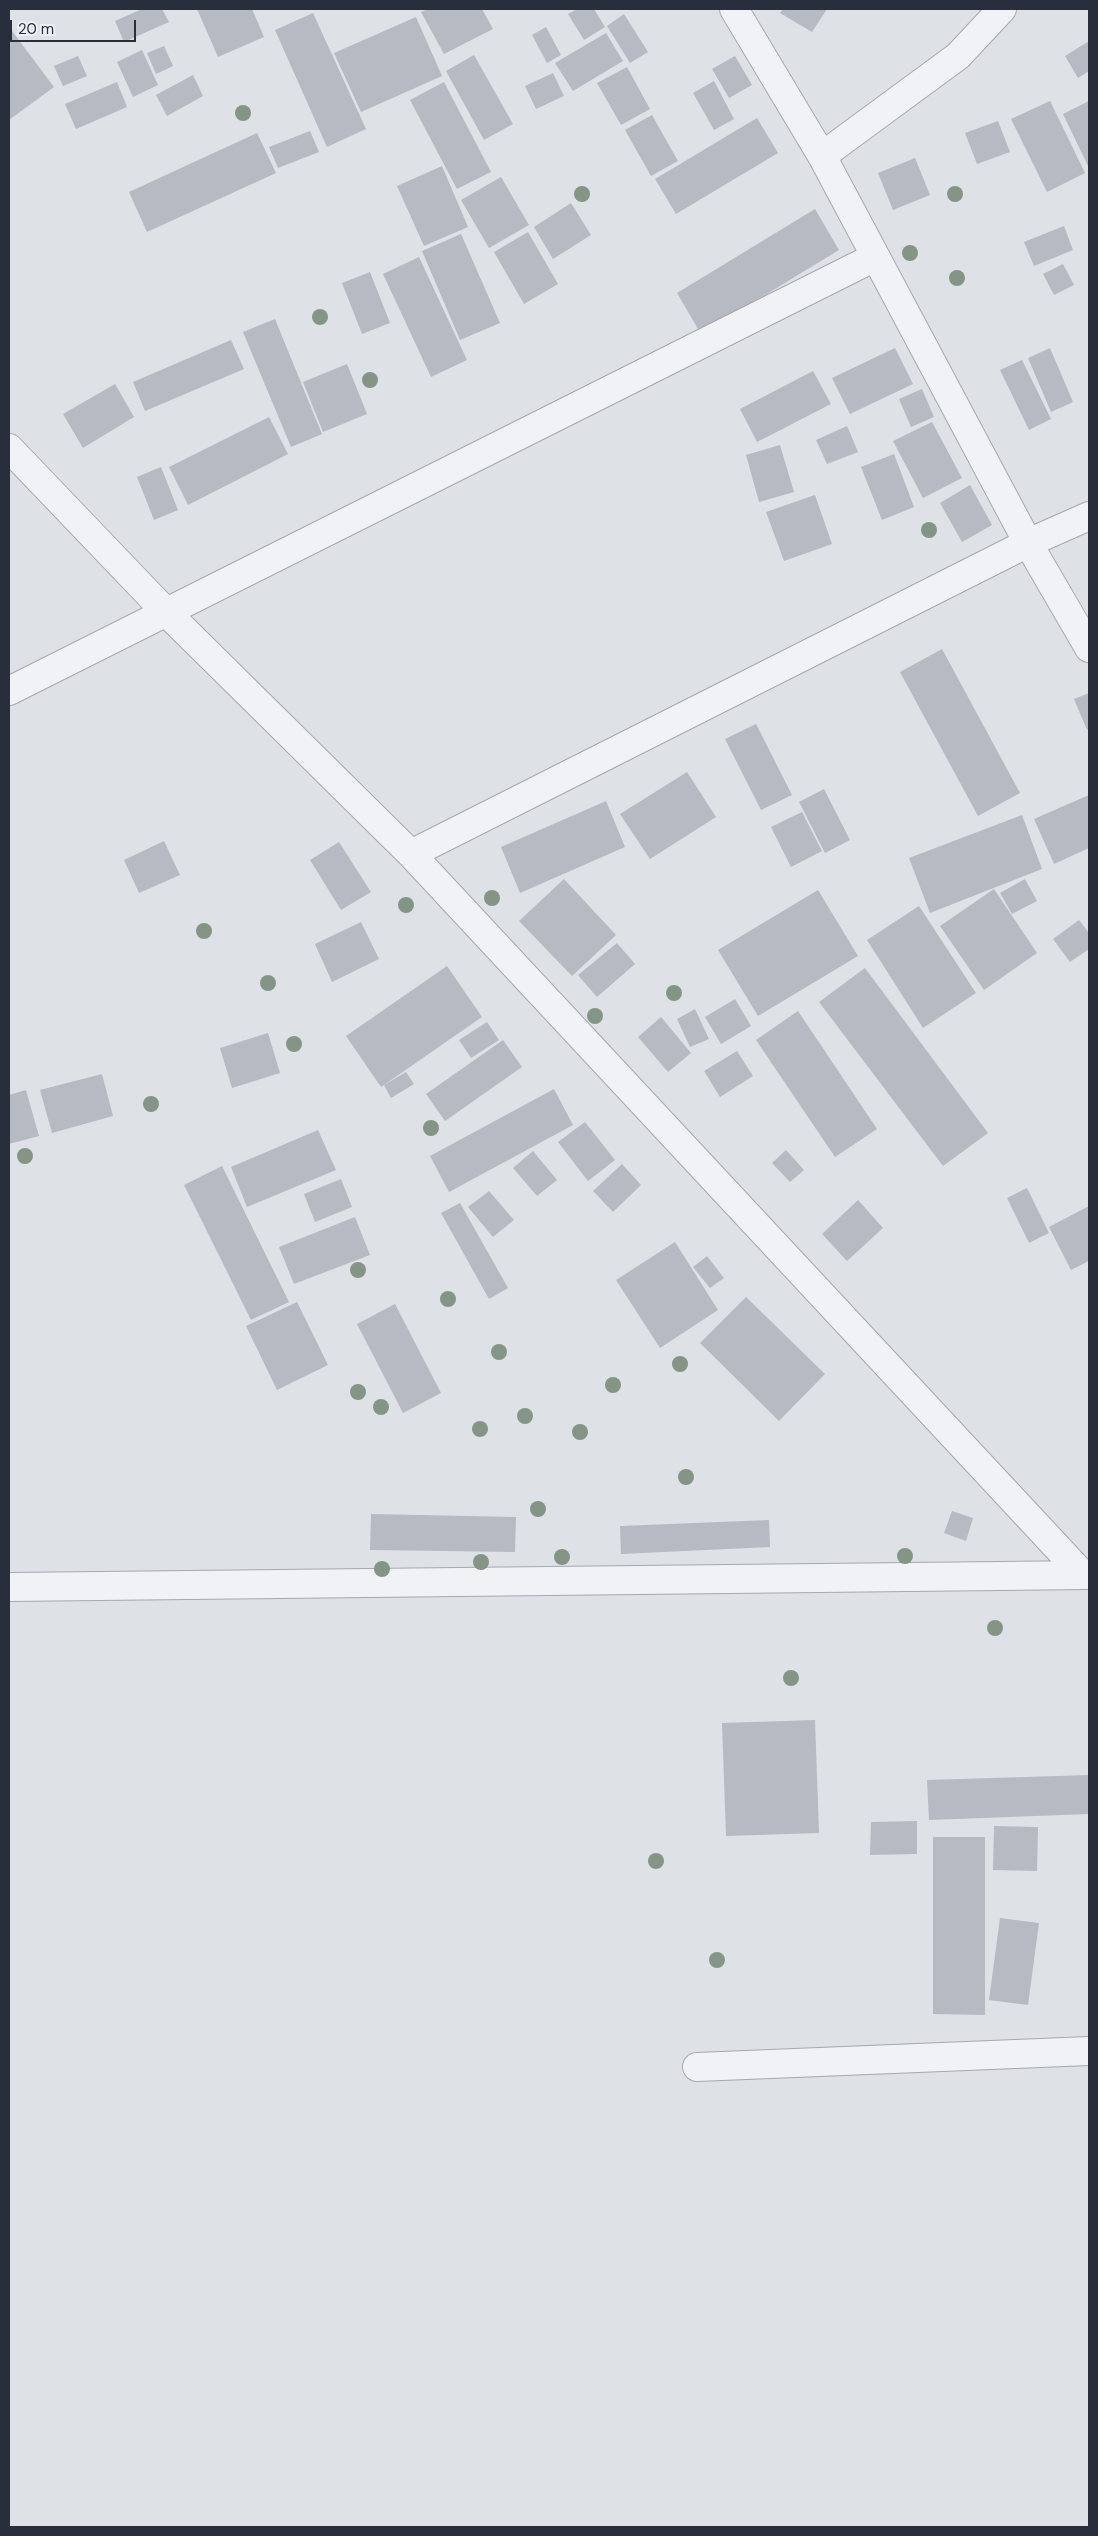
<!DOCTYPE html>
<style>
body{margin:0}
#map{position:relative;width:1098px;height:2536px;overflow:hidden;background:#dee1e6;font-family:"DM Sans",sans-serif}
canvas{display:block}
.frame{position:absolute;inset:0;border:10px solid #282e3c;pointer-events:none}
.scale{position:absolute;left:10px;top:20px;width:126px;height:22px;box-sizing:border-box;border:2px solid #282e3c;border-top:0;padding-left:6px;font-size:15px;line-height:18px;white-space:nowrap;color:#282e3c;-webkit-text-stroke:4px #edf0f4;paint-order:stroke}
</style>
<div id="map">
<canvas width="1098" height="2536"></canvas>
<div class="frame"></div>
<div class="scale">20 m</div>
</div>
<script>
const ctx = document.querySelector('canvas').getContext('2d');
ctx.lineJoin = 'round';
function fill(path, color) { ctx.fillStyle = color; ctx.fill(path, 'evenodd'); }
function stroke(path, color, width, dash) { ctx.strokeStyle = color; ctx.lineWidth = width; ctx.lineCap = dash ? 'butt' : 'round'; ctx.setLineDash(dash || []); ctx.stroke(path); }
fill(new Path2D(`
 M142,9H162L169,22L124,42L115,21Z
 M197,9H252L264,37L218,57Z
 M428,9H482L493,29L444,54L421,12Z
 M577,9H594L605,27L584,40L568,14Z
 M783,9H827L812,32L780,13Z
 M313,13L366,129L327,147L275,30Z
 M624,14L648,52L630,63L607,26Z
 M416,17L442,76L361,112L334,53Z
 M9,27L54,87L9,120Z
 M546,27L561,55L547,63L532,35Z
 M606,33L623,61L573,91L555,63Z
 M1089,41V71L1078,78L1065,56Z
 M164,46L173,66L156,74L147,53Z
 M142,50L158,85L133,97L117,62Z
 M474,55L513,124L484,140L446,71Z
 M78,56L87,76L63,86L54,66Z
 M735,56L752,85L729,98L712,69Z
 M627,67L650,109L621,125L597,83Z
 M553,73L564,96L536,109L525,86Z
 M193,75L203,96L167,116L156,95Z
 M714,81L734,119L714,130L693,93Z
 M117,82L127,107L76,129L65,104Z
 M444,82L491,172L457,189L410,100Z
 M1050,101L1085,173L1047,192L1011,119Z
 M1089,101V168L1063,114Z
 M652,115L678,161L651,176L625,130Z
 M757,118L778,153L676,214L655,179Z
 M998,121L1010,152L977,164L965,133Z
 M310,131L319,152L278,168L269,147Z
 M257,133L276,173L147,232L129,192Z
 M915,158L930,195L893,210L878,173Z
 M442,166L468,227L424,246L397,186Z
 M501,177L529,225L489,248L461,200Z
 M571,203L591,235L553,259L534,227Z
 M815,209L839,250L701,334L677,293Z
 M1064,226L1073,250L1034,266L1024,242Z
 M528,232L558,284L524,304L494,252Z
 M461,234L500,323L460,340L422,251Z
 M419,257L467,360L431,377L383,274Z
 M1063,264L1074,285L1054,295L1043,274Z
 M370,272L390,323L362,334L342,283Z
 M275,319L322,434L291,447L243,332Z
 M231,340L244,369L145,411L133,382Z
 M895,348L913,384L850,414L832,378Z
 M1050,348L1073,402L1051,412L1028,358Z
 M1022,360L1051,419L1029,430L1000,370Z
 M347,364L367,414L323,432L303,382Z
 M813,371L831,404L757,442L740,409Z
 M115,384L134,417L83,448L63,414Z
 M922,389L934,417L911,427L899,399Z
 M269,417L288,454L188,505L169,467Z
 M932,422L962,478L923,498L893,441Z
 M847,426L858,452L827,464L816,440Z
 M780,445L794,492L759,502L746,455Z
 M894,454L914,507L882,520L861,467Z
 M161,467L178,510L154,520L137,477Z
 M970,485L992,525L962,542L940,503Z
 M815,495L832,544L784,561L766,512Z
 M942,649L1020,793L978,816L900,672Z
 M1089,693V729L1087,730L1074,699Z
 M756,724L792,795L761,810L725,739Z
 M687,772L716,817L650,859L620,814Z
 M824,789L850,840L825,853L799,802Z
 M1089,795V848L1054,864L1034,819Z
 M606,801L625,847L520,893L501,847Z
 M802,812L822,851L791,867L771,827Z
 M1022,815L1042,869L930,913L909,858Z
 M164,841L180,875L139,893L124,860Z
 M339,842L371,892L341,910L310,860Z
 M564,879L616,935L572,976L519,921Z
 M1025,879L1037,901L1012,914L1000,893Z
 M994,889L1037,953L984,990L940,926Z
 M818,890L858,956L758,1016L718,950Z
 M919,906L976,993L923,1028L867,940Z
 M1079,920L1089,933V949L1070,962L1053,939Z
 M361,922L379,959L332,982L315,944Z
 M617,943L635,964L597,997L578,975Z
 M447,966L482,1017L381,1087L346,1036Z
 M865,968L988,1133L943,1166L819,1002Z
 M735,999L751,1026L721,1044L705,1017Z
 M695,1009L709,1039L690,1047L677,1019Z
 M798,1011L877,1129L835,1157L756,1040Z
 M661,1017L691,1053L668,1072L638,1037Z
 M487,1022L499,1040L471,1058L459,1040Z
 M268,1033L280,1073L232,1088L220,1048Z
 M503,1040L522,1067L445,1121L426,1094Z
 M737,1051L753,1076L720,1097L704,1071Z
 M406,1072L414,1084L391,1098L384,1085Z
 M102,1074L113,1116L52,1133L40,1090Z
 M554,1089L573,1125L449,1192L430,1156Z
 M26,1090L39,1136L9,1144V1095Z
 M585,1122L615,1160L588,1181L558,1142Z
 M318,1130L336,1170L247,1207L231,1167Z
 M786,1150L804,1170L790,1182L772,1163Z
 M533,1151L557,1180L537,1196L513,1168Z
 M622,1164L641,1185L613,1212L593,1191Z
 M222,1166L289,1302L251,1320L184,1185Z
 M341,1179L352,1207L315,1222L304,1194Z
 M1027,1188L1049,1233L1029,1243L1007,1198Z
 M489,1191L514,1220L493,1237L468,1207Z
 M858,1200L883,1228L847,1261L822,1234Z
 M460,1203L508,1288L489,1299L441,1213Z
 M1089,1206V1261L1071,1270L1049,1227Z
 M355,1217L370,1255L294,1284L279,1247Z
 M675,1242L718,1310L660,1348L616,1280Z
 M707,1256L724,1278L710,1288L693,1267Z
 M746,1297L825,1374L779,1421L700,1343Z
 M297,1302L328,1365L277,1390L246,1326Z
 M395,1304L441,1393L403,1413L357,1324Z
 M952,1511L973,1518L966,1541L944,1533Z
 M371,1514L516,1517L515,1552L370,1550Z
 M769,1520L770,1547L621,1554L620,1526Z
 M815,1720L819,1833L726,1836L722,1723Z
 M1089,1775V1814L929,1820L927,1780Z
 M917,1821V1854L870,1855L871,1822Z
 M994,1826L1038,1827L1037,1871L993,1870Z
 M933,1837H985V2015L933,2014Z
 M1000,1918L1039,1923L1028,2005L989,2000Z`), '#b6bac3');
const minor = new Path2D(`
 M734,9L822,156
 M1002,9L958,56L822,156L1028,543L1089,648
 M9,448L166,612L411,854L1083,1575
 M9,691L875,257
 M411,854L1028,543L1089,516
 M9,1587L1089,1575
 M697,2067L1089,2051`);
stroke(minor, '#a4a8b0', 30);
stroke(minor, '#f0f2f5', 28);
ctx.fillStyle = '#849586';
for (const [x, y] of [
 [243,113],
 [582,194],
 [955,194],
 [910,253],
 [957,278],
 [320,317],
 [370,380],
 [929,530],
 [492,898],
 [406,905],
 [204,931],
 [268,983],
 [674,993],
 [595,1016],
 [294,1044],
 [151,1104],
 [431,1128],
 [25,1156],
 [358,1270],
 [448,1299],
 [499,1352],
 [680,1364],
 [613,1385],
 [358,1392],
 [381,1407],
 [525,1416],
 [480,1429],
 [580,1432],
 [686,1477],
 [538,1509],
 [905,1556],
 [562,1557],
 [481,1562],
 [382,1569],
 [995,1628],
 [791,1678],
 [656,1861],
 [717,1960]
]) { ctx.beginPath(); ctx.arc(x, y, 8, 0, 2 * Math.PI); ctx.fill(); }
</script>
